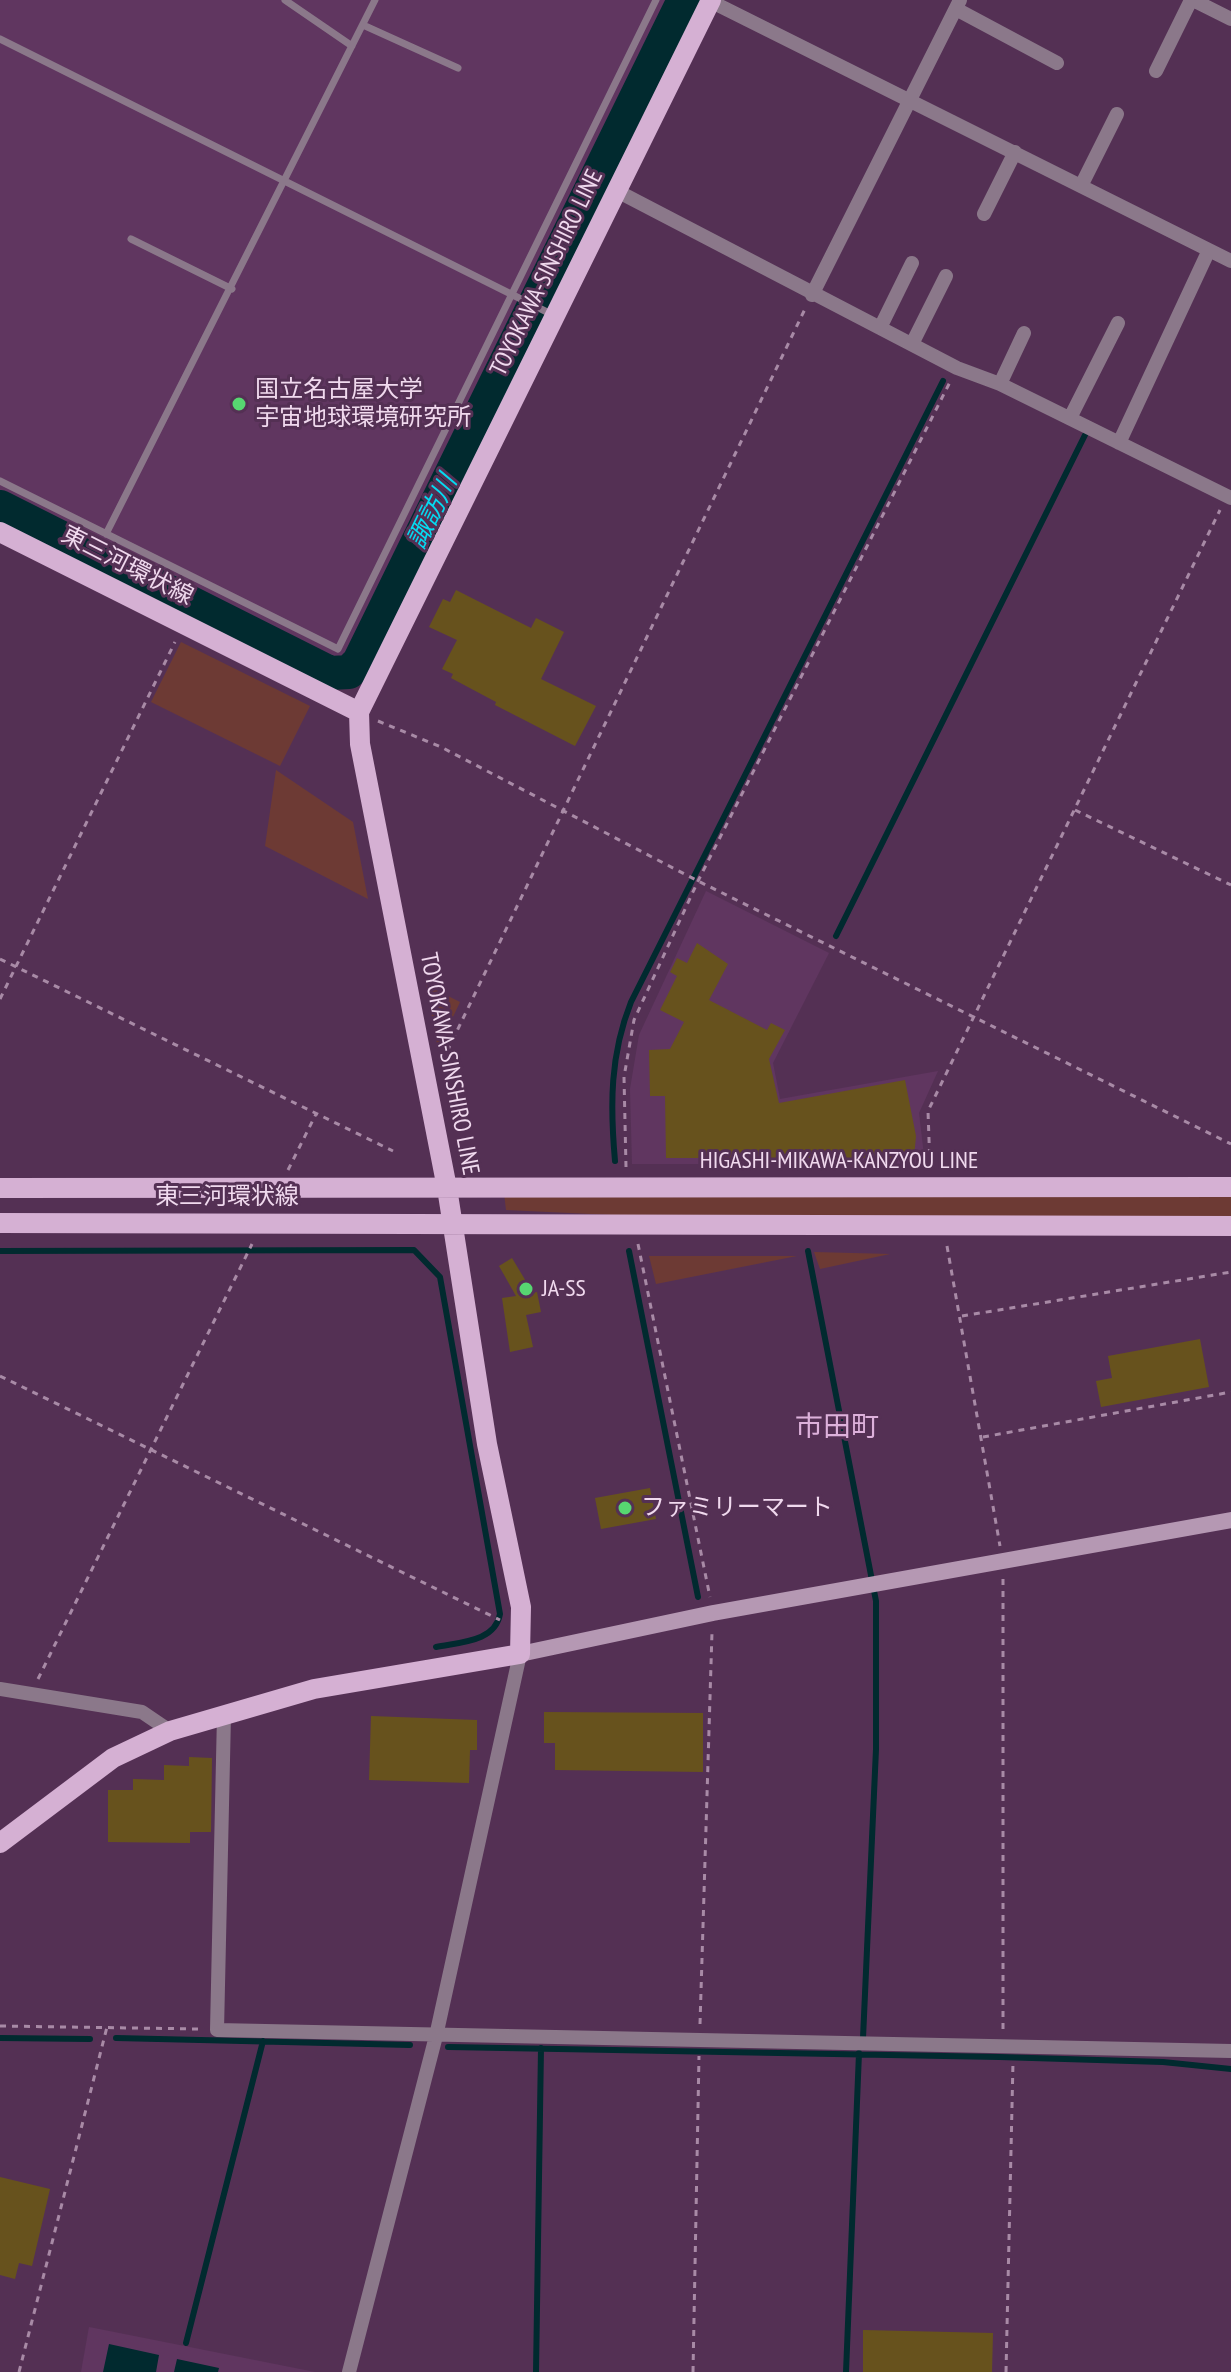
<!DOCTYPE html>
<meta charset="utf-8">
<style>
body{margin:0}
canvas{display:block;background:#543054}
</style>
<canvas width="1231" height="2372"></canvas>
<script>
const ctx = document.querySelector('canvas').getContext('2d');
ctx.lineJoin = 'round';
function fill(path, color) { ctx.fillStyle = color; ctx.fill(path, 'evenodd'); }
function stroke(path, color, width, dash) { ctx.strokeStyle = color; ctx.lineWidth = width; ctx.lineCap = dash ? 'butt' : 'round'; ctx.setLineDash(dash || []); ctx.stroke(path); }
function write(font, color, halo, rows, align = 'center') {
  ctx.font = font + ' "PT Sans Narrow","Noto Sans JP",sans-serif'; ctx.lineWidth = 6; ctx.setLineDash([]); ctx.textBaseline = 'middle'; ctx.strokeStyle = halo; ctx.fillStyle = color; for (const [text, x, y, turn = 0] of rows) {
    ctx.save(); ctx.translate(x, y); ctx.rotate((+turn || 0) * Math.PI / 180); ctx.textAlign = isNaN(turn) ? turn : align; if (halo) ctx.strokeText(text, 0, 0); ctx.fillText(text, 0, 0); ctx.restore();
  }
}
fill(new Path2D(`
 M0,0H676L350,664L345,668L328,667L0,505Z
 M706,891L829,953L773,1063L780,1099L938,1071L919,1113L925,1164H632L630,1089L639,1035Z
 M89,2327L315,2372H81Z`), '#603660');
fill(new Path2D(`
 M181,642L310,706L280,766L151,702Z
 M276,770L353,822L368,899L265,846Z
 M426,985L460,1002L438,1049Z
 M504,1193L1231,1195V1218L718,1220L506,1210Z
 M814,1252L890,1254L820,1269Z
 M649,1256H797L656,1284Z`), '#6d3a34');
fill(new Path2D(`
 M109,2344L159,2355L156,2372H103Z
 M177,2359L219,2368L218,2372H174Z`), '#012a2f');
stroke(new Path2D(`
 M836,936L1085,435
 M615,1161C610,1105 610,1055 631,1002L943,381
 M0,1251L414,1250L440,1277L500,1614C495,1642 460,1642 436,1647
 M629,1251L698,1597
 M808,1251L876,1601V1749L863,2038
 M0,2038L90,2039
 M116,2038L410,2045
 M448,2047L999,2057L1163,2062L1231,2069
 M186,2343L263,2041
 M536,2372L541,2048
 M846,2372L859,2053`), '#012a2f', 6);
stroke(new Path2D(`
 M0,507L330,673L349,672L359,662L684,0`), '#012a2f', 34);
fill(new Path2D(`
 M456,590L531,628L536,618L564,632L541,679L596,706L575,746L495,705L496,702L451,678L453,674L442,669L457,640L429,627L443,599L450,602Z
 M697,943L728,964L709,1000L767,1030L771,1023L785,1030L769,1059L779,1103L905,1080L916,1136L914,1158H666L665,1096H650L649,1050L670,1049L684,1022L660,1010L677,976L670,972L677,958L687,963Z
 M512,1258L533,1293L537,1292L541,1312L526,1315L533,1347L510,1352L502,1298L516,1296L499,1266Z
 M1200,1339L1209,1387L1101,1407L1096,1381L1112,1378L1108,1356Z
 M650,1488L656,1519L601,1529L595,1498Z
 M544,1712L703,1713V1772L555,1770V1743H544Z
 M371,1716L477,1720V1750H470L469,1783L369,1780Z
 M189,1757L212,1758L211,1832H190V1843L108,1842V1790H133V1779L164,1780V1765L189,1766Z
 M0,2177L50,2189L32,2266L19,2263L15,2279L0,2275Z
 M863,2330L993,2333L992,2372H863Z`), '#67521d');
stroke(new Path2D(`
 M378,721L441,747L698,881L1231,1144
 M1075,810L1231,885
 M0,959L393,1151
 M0,999L175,642
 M442,1062L805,309
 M626,1167L624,1077L634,1020L698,881L950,382
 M930,1167L928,1111L1220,510
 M288,1170L316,1114
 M638,1244L710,1597
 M947,1246L1000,1546
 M962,1316L1231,1272
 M0,1376L500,1620
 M983,1437L1231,1392
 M38,1679L252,1244
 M700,2024L712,1632
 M0,2026L200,2029
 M1003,2029V1577
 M19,2372L107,2027
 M693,2372L699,2056
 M1006,2372L1013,2062`), '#a88aa6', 3, [6, 6]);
stroke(new Path2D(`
 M285,0L352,46
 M363,25L458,68
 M0,39L553,315
 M131,239L232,289
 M0,481L338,649L656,0
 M106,534L375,0`), '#8b788a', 7);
stroke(new Path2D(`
 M1193,0L1231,19
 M710,1L1231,261
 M956,9L1057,63
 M1156,71L1191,0
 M1081,186L1117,114
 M617,191L957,368L1000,384L1231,498
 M984,214L1015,152
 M812,295L960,0
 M880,328L912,263
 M912,344L946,276
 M1000,384L1024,333
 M1070,418L1118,323
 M1119,443L1209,250
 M0,1689L142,1712L170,1731
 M224,1715L217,2030L1231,2051
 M349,2372L436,2036L520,1654`), '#8b788a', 14);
stroke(new Path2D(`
 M520,1654L713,1613L1231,1520`), '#b598b3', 16);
stroke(new Path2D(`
 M0,532L359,712
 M0,1188L1231,1187
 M0,1223L1231,1226
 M0,1843L113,1758L170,1731L314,1689L520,1654L521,1607L487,1444L447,1188L360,744L359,712L711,0`), '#d5b0d3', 20);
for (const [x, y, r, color] of [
 [239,404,8,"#57d671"],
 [526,1289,8,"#57d671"],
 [625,1508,8,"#57d671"]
]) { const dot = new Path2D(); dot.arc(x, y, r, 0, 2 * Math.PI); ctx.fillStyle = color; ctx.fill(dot); stroke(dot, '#543054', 3); }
write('24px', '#f0d9ee', '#543054', [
 ["TOYOKAWA-SINSHIRO LINE",547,273,-64],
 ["東三河環状線",127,566,27],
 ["TOYOKAWA-SINSHIRO LINE",449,1064,79],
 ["HIGASHI-MIKAWA-KANZYOU LINE",839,1161],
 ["東三河環状線",227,1197]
]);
write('24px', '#f0d9ee', '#543054', [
 ["国立名古屋大学",255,390],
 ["宇宙地球環境研究所",255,418],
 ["JA-SS",542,1289],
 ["ファミリーマート",641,1508]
], 'left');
write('italic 26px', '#05daf0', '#543054', [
 ["諏訪川",433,512,-64]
]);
write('28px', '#ddb1db', '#543054', [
 ["市田町",837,1428]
]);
</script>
